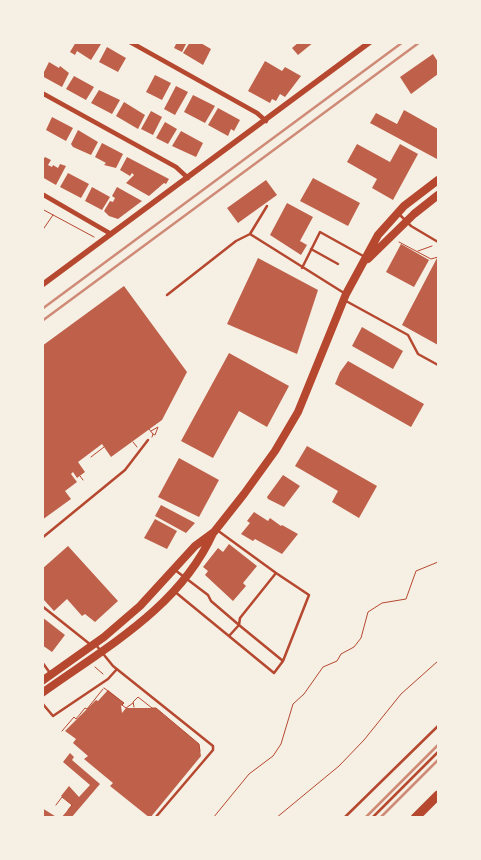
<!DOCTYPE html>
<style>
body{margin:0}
#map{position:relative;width:481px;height:860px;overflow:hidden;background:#f6efe4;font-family:Figtree,sans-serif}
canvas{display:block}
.frame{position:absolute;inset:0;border:44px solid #f6efe4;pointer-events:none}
</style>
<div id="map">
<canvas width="481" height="860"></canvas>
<div class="frame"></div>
</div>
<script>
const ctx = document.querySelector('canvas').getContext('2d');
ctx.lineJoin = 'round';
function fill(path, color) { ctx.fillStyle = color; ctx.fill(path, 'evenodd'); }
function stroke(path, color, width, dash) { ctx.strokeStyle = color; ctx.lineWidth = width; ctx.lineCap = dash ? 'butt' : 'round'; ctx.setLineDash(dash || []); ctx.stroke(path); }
fill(new Path2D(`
 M76,42H98L101,44L91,60L77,51L75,55L70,52Z
 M177,42H187L182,52L174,48Z
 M190,42H199L211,49L203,65L183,53Z
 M299,42H314L298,55L292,48Z
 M107,47L126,58L118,72L99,62Z
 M433,54L438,62V74L411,94L400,77Z
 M265,61L282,71L285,67L301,76L285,97L280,94L276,101L272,99L270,103L248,91Z
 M49,62L59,68L60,66L69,73L62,87L42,76Z
 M155,75L171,83L162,100L146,92Z
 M74,76L94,87L86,100L66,89Z
 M176,86L188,92L175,115L164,109Z
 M99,90L120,100L112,114L91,103Z
 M193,95L215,106L205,123L184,112Z
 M124,102L145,115L138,129L116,116Z
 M218,108L240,120L234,131L231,129L228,136L208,125Z
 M404,110L438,129L437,159L370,123L376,113L397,124Z
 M151,111L162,117L153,135L141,129Z
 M52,117L73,128L66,141L46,130Z
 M165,122L177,129L168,144L156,138Z
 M78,130L98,142L91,155L73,147L71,144Z
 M181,131L203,143L196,157L172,146Z
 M102,143L123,154L116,168L104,165L106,163L95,157Z
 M357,144L390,162L400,144L418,154L393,200L372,188L377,179L347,162Z
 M45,157L51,160L48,165L52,167L53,165L58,168L60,164L66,166L56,185L42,177V161Z
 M127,157L169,179L166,184L164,183L149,196L126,183L134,175L132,173L130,176L120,170Z
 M68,173L89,184L81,198L60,187Z
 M313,178L360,203L348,226L300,201Z
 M266,180L277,195L238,223L227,208Z
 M92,187L110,197L102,210L85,201Z
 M117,187L142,201L118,219L109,216L104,211L110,201L113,202L115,198L112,196Z
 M287,203L313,217L300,241L307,245L301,255L270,235Z
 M401,244L429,260L414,287L386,272Z
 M258,258L318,290L297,354L227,324Z
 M437,258L438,259V345L402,325Z
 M124,286L187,372L162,420L111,457L102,444L78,462L85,472L77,478L73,472L71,474L77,482L65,491L71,499L42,520V346Z
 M362,327L403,351L393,369L352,346Z
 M229,353L289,386L267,427L239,411L213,458L181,441Z
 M348,361L424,404L411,427L335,384L340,372Z
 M307,446L377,486L359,518L332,502L338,491L295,466Z
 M179,458L219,480L199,517L158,497Z
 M283,475L300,486L284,507L268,499L267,497Z
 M161,505L195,523L186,533L155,516Z
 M254,512L268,521L270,518L281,526L282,525L298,534L282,554L255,539L253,541L241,534L250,523L247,521Z
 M155,519L177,531L167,549L144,538Z
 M229,544L257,566L243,583L246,586L233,601L205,575L208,571L203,567L218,548L223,552Z
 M68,546L118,601L95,622L85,614L82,616L67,599L54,611L44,600L42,602V569Z
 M42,617L65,635L52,652L42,645Z
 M108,690L124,703L121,706L122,713L126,708H156L199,744L201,756L150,818L110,786L113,783L84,759L88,756L73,743L76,739L65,731L96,700L98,701Z
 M70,753L74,757L72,760L100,784L71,818H61L72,805L61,796L69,786L79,797L90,785L63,762Z
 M42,808L58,818H42Z`), '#bf614a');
stroke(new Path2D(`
 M42,209L94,237
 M42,231L53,215
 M399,242L431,259L438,257
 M418,251L432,246
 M149,429L153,434L152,437
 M151,431L158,427L155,435L153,434
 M133,442L137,447
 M91,457L104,447
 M80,476L83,480
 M95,667L103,674
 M104,688L124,703L122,705L126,708L133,703
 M134,707L133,702L138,697L152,708H156L199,744L200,751
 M62,731L74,717L76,719L85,708L87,709L103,689
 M56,805L62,797L72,805L68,810
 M213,818L249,774L273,756L281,744L293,704L304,694L323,667L337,661L341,654L354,647L361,638L368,612L382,603L406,599L416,571L438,562
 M276,818L339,766L364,740L401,694L438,661`), '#b5482f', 1);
stroke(new Path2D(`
 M267,206L250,234L344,293
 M399,214L411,226L438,242
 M311,249L338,264
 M302,268L320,232L365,257
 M167,295L236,241L250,234
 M346,301L408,335L418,354L438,365
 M42,538L125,470L148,440
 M175,570L208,595L211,601L239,625L229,636
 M276,573L309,595L283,661
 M174,591L274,673L283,661L239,625L240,618L276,573L217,530
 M42,606L91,645
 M96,645L113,666L213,746V750L155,818
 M42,662L50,673
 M42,703L53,716L108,679L117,669
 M344,818L438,726
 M372,818L438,752`), '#b5482f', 2.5);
stroke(new Path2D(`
 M130,42L257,113L266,121
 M42,93L176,167L188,178
 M42,194L111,234`), '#b5482f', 4.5);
stroke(new Path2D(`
 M42,285L370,42`), '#b5482f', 5.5);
stroke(new Path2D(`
 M368,259L414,214L438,195
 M42,681L104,637L140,606L195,546L214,532L244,494L275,451L298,412L346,294L378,235L404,206L438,180
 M42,693C106,647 179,608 213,533`), '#b5482f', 8);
stroke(new Path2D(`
 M415,818L438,795`), '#b5482f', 9);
stroke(new Path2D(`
 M42,309L403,42
 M42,321L420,42
 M365,818L438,745
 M380,818L438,760`), '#cf8b77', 2.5);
</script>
